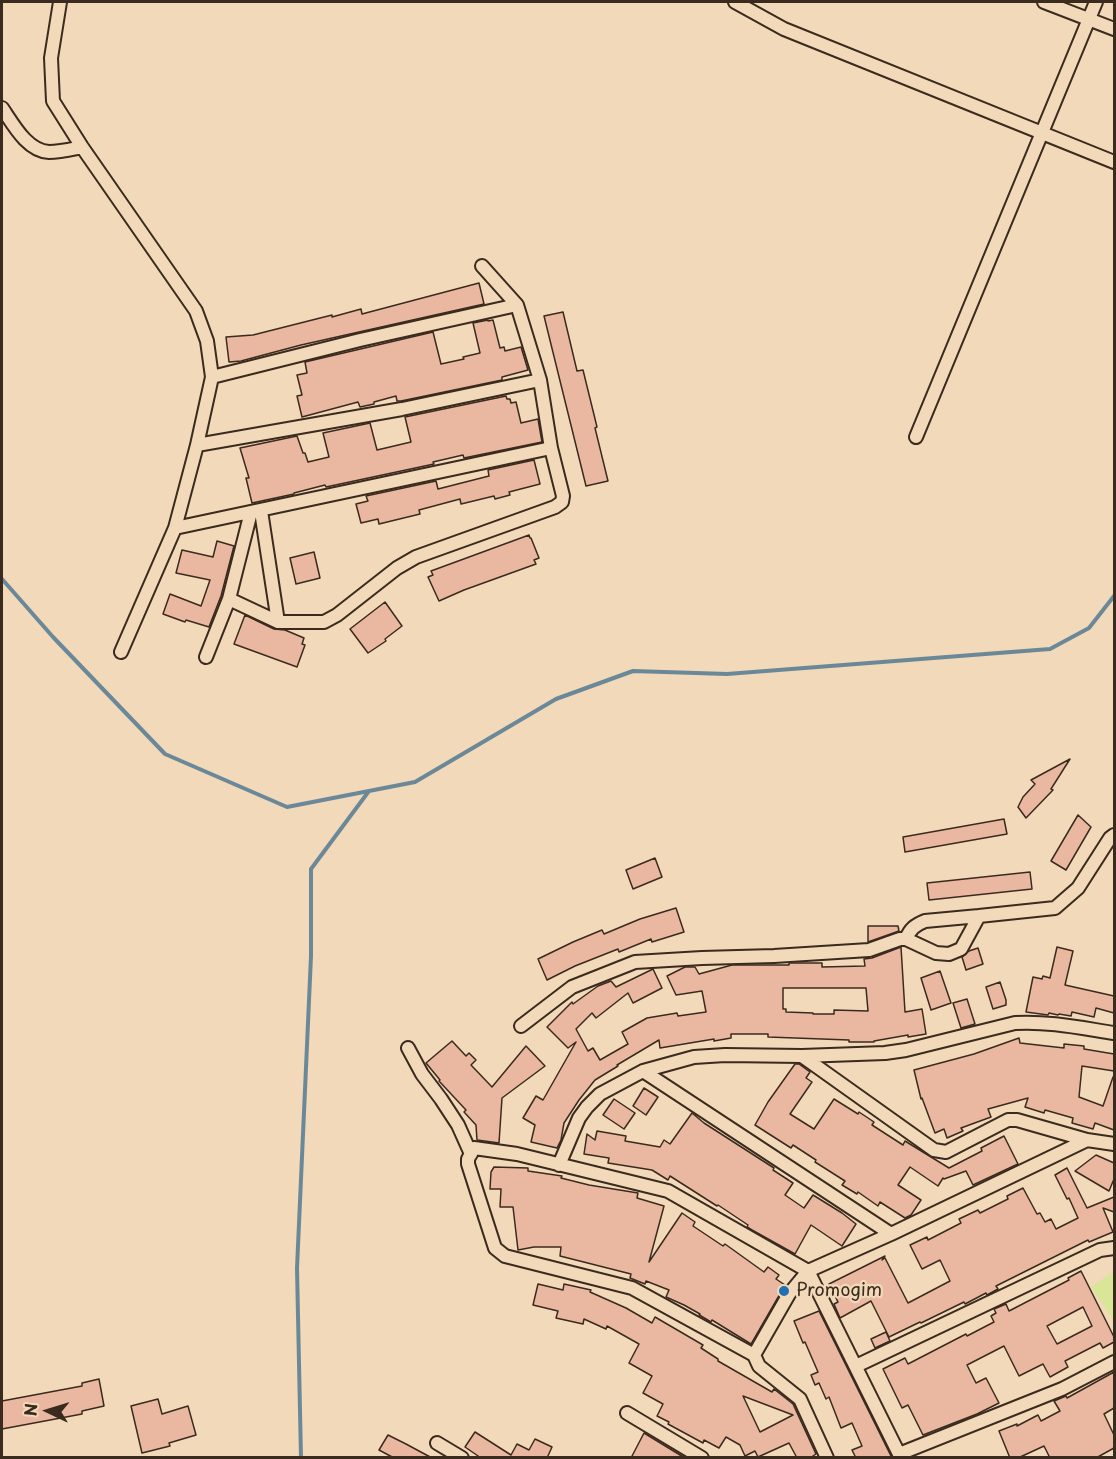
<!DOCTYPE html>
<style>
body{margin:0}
#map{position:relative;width:1116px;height:1459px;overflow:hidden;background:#f1d9b9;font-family:"Playpen Sans",sans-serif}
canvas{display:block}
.frame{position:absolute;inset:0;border:3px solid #3b2a1e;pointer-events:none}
.north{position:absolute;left:18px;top:1381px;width:60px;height:60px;-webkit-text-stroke:4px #f1d9b9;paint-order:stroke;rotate:274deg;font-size:16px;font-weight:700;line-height:24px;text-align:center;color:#3b2a1e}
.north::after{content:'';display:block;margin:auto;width:21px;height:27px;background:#3b2a1e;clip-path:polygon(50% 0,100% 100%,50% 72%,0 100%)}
</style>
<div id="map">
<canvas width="1116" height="1459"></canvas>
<div class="frame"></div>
<div class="north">N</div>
</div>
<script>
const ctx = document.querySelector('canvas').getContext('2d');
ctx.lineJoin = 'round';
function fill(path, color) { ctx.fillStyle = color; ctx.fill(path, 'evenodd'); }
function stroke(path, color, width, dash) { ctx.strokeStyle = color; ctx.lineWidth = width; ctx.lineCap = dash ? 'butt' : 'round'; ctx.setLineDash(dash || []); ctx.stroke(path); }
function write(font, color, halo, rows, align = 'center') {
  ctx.font = font + ' "Playpen Sans",sans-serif'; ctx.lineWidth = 4.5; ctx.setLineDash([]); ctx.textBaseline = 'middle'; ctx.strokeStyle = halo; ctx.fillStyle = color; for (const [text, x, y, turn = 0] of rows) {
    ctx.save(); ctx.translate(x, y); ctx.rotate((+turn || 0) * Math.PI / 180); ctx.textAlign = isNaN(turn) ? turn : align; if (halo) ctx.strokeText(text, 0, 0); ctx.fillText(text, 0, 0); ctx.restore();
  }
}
fill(new Path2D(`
 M1114,1271V1321L1091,1287Z`), '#d9e597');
stroke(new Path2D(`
 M2,579L53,637L165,754L287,807L415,782L556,699L633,671L727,674L1050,649L1089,628L1114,596
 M301,1458L297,1268L311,956V869L369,791`), '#6b8899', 4);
const building = new Path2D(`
 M479,283L484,304L301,345L241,361L229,362L226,337L253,335L332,315V317L361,309L362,314Z
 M563,312L577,371L583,370L597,427L595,428L608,481L586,486L544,316Z
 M488,320V321L493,320L500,348L504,347L505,351L521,347L528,370L502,377V380L401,401H397L396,396L374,402V404L360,407L358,402L302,417L297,396L302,395L297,375L307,373L305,362L433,332L441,364L464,359L463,357L480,353L473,323Z
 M506,396L507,399H510L511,403L516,402L521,423L538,419L542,442L464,458L463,455L433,462L434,464L326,487L325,485L294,493V494L252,503L246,478H249L240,448L297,436L303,453H305L308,462L329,457L323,433L370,423L377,450L411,442L405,417Z
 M534,460L540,484L509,492L510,495L495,499L494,496L461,504L460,499L419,510L420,514L379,524L378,519L361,523L356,504L368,501L366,496L436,481L438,489L489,476L488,470Z
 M529,535L530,538H531L539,558L534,560L536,564L464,590L439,601L428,577L433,575L431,571Z
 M217,541L234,546L221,596L209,627L186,620L185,622L163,614L170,594L201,606L210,580L176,573L182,550L213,557Z
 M314,552L320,578L296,584L290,558Z
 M385,602L402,626L385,639L386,641L368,653L350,629Z
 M245,615L274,629L285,630L304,638L302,644L305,645L297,667L234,644Z
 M1070,759L1051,789L1053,790L1026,818L1018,807L1023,797L1035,784L1031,780Z
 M1078,815L1091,827L1066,870L1051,861Z
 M1004,819L1007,834L905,852L903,837Z
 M655,858L662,877L633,889L626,870Z
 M1030,872L1032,889L929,900L927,883Z
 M676,908L684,932L652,942L651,939L619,952L618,949L575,966L547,980L538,959L573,942L602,930L604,934L640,919Z
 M868,926H898L899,931L868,942Z
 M901,947L905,1012L922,1009L926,1034L908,1037V1035L874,1041V1042H849V1040L768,1037V1034H731V1038L714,1041V1039L660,1048L659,1040L617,1065L618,1066L595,1080L579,1100L564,1123L561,1140L557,1148L531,1142L535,1125L523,1118L536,1096L543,1100L576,1042L568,1048L547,1027L572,1002L573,1004L598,986L611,981L616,987L653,969L662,988L633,1003L628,993L596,1018L592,1013L576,1029L588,1051L593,1048L600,1060L628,1044L622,1032L647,1018L677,1013L678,1016L706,1012L702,991L676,995L667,976L685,967H695L699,974L732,965H789V963H822V967L865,966L864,959L872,958ZM783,988H866L868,1011L834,1010V1014H813V1013L786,1012V1009H783Z
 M1057,947L1073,951L1065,985L1114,996V1013L1096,1008L1094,1017L1072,1012L1071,1016L1059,1014L1058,1015L1049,1013L1048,1015L1026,1012L1033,977L1042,979L1043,976L1050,978Z
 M978,948L983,964L966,970L962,957L969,951Z
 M940,971L951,1003L931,1010L921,978Z
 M1000,982L1006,1000V1005L993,1009L986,987Z
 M967,999L975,1024L961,1028L953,1003Z
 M1019,1038L1020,1043L1064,1048V1044L1084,1046V1049L1114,1054V1071L1082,1066L1079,1097L1103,1106L1113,1077L1114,1078V1130L1095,1123L1093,1129L1072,1123L1073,1118L1045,1110L1044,1113L1025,1107L1028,1098L988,1109L991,1117L961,1128L963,1131L947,1138L944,1129L935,1133L922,1098L921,1099L914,1070L974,1054Z
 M452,1041L466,1056L469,1053L476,1060L471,1065L492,1087L526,1046L545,1066L502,1098L499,1143L477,1140L476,1125L464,1112L466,1110L439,1081L440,1080L426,1063Z
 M795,1064H799L810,1072L806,1078L812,1082L790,1114L814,1129L834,1099L858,1114L859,1112L874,1122L872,1125L903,1145L905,1141L949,1168L982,1151L981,1148L1004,1136L1018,1164L973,1185L966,1171L944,1179L943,1178L938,1186L910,1167L898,1185L921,1200L911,1215L905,1218L880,1202L878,1206L858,1192L857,1194L842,1185L845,1181L815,1162L816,1160L793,1145L791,1148L755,1125L768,1102Z
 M644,1088L658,1097L646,1115L633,1106Z
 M614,1099L635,1113L624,1129L603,1115Z
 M692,1113L704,1123L774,1168L773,1170L793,1183L785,1195L804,1208L813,1195L842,1213L856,1224L842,1246L811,1225L795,1254L752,1230L747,1227L748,1225L718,1205L717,1206L670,1176L668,1180L652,1170L608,1163L609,1158L584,1154L587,1134L595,1140L597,1131L626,1136L625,1141L660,1147L664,1140L670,1144Z
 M1096,1155L1114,1163V1179L1109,1191L1075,1171Z
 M494,1167L528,1168V1171L562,1176L561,1178L589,1185L638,1193L637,1198L664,1206L649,1262L682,1213L695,1222L693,1226L723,1246L725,1244L764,1272L768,1267L779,1275L776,1279L785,1285L751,1344L712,1320L711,1322L701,1316L699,1315L700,1314L684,1305L666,1297L669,1290L646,1281L645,1284L630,1278L631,1274L560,1256L561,1247H534L518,1250L513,1207H500L501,1189H490L491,1172Z
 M1067,1168L1087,1208L1114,1197V1212L1103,1208L1113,1232L1089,1242L1088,1240L996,1286L998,1289L987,1295L986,1293L965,1304L964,1302L921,1323L920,1322L889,1337L871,1301L840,1318L834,1304L838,1302L829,1284L885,1256L882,1260L885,1258L908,1303L950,1281L940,1260L922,1269L910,1245L927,1237L928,1240L961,1223L959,1219L978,1210L980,1213L1008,1199L1007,1196L1023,1188L1037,1214L1040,1213L1045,1222L1051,1219L1056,1229L1078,1218L1069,1198L1067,1199L1055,1175Z
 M1081,1271L1114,1337V1342L1103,1348L1100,1343L1065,1361L1068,1367L1050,1377L1043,1364L1019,1376L1004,1346L967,1365L976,1383L986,1378L999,1403L977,1414L923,1435L908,1405L902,1408L883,1369L905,1358L908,1364L966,1334L967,1336L994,1322L991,1316L996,1313L994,1309L1006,1304L1009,1311L1069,1280L1068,1278ZM1083,1307L1092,1326L1057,1344L1047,1326Z
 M538,1284L563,1290L564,1284L591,1290L590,1292L626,1308L652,1323L655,1317L703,1345L701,1348L718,1359V1361L772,1392L774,1389L793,1404L816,1454L810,1458H797L789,1443L758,1457L755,1451L745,1456L740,1445L726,1437L719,1448L704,1440L703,1443L668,1424L669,1422L657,1416L663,1404L643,1393L652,1376L629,1363L639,1344L607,1326L606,1329L584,1319L583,1324L556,1318L558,1311L533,1305ZM743,1396L793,1415L760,1432Z
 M819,1311L892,1458H856L852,1450L862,1446L852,1423L841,1428L829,1397L826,1399L819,1383L815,1385L811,1375L818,1372L805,1342L803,1343L794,1321Z
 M886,1332L890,1341L875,1348L871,1339Z
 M1114,1372V1408L1104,1414L1114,1435V1448L1096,1458H1050L1044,1446L1018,1458H1010L999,1431L1017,1424V1426L1038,1415L1041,1421L1060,1411L1054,1401L1066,1396L1067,1398Z
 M99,1379L104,1406L82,1411V1414L2,1429V1401L82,1386V1383Z
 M158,1399L162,1414L188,1406L196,1435L169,1443L170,1446L142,1453L131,1406Z
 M475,1432L511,1455L517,1444L529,1450L535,1439L552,1447L547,1458H481L465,1447Z
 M644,1433L685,1458H631Z
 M388,1435L406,1444L432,1458H394L379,1450Z`);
fill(building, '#eab8a0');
stroke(building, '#3b2a1e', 1.5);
const street = new Path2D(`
 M60,2L51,58L53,101L82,147L196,311L207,341L212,377L197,445L175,528L121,652
 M735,2L784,29L1114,162
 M1044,2L1114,29
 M2,108C13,124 27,151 49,152C60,152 72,149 82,147
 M212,377L360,340L517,305
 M916,437L1096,2
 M197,445L402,409L540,380
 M261,511L278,622
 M175,528L551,448
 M229,599L278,622H324L337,615L397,568L416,557L555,507L562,502L563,496L551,448L540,380L517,305L482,266
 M206,657L229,599L251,512
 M906,939C910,929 915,925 925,921L979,916
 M521,1026L572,987L635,962L702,958L774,956L869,950L900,939H906L936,953L949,954L961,949L979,916L1055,908L1078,888L1110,838L1114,835
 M408,1048L422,1074L441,1099L458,1125L471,1154
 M802,1056L934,1150L946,1152L1008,1120H1017L1087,1140
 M643,1071L891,1234
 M559,1165L579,1118L587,1107L600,1094L643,1071L694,1057L725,1055L802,1056L885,1053L906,1050L1015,1023C1049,1021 1081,1028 1114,1033
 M754,1355L789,1294L808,1271L891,1234L1087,1140L1114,1144
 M856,1366L1100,1250L1114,1248
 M627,1413L702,1458
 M437,1443L462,1458
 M899,1454L1062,1389L1114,1362
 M827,1458L800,1399L759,1366L754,1355L632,1288L505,1256L495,1248L468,1164V1159L474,1148L517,1154L668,1191L808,1271L901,1458`);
stroke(street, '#3b2a1e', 16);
stroke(street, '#f1d9b9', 12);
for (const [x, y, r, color] of [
 [784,1291,6,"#1f6fb2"]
]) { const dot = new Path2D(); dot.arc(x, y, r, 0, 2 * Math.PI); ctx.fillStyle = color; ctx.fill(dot); stroke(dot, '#f1d9b9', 2); }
write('18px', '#3b2a1e', '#f1d9b9', [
 ["Promogim",796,1291]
], 'left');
</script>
